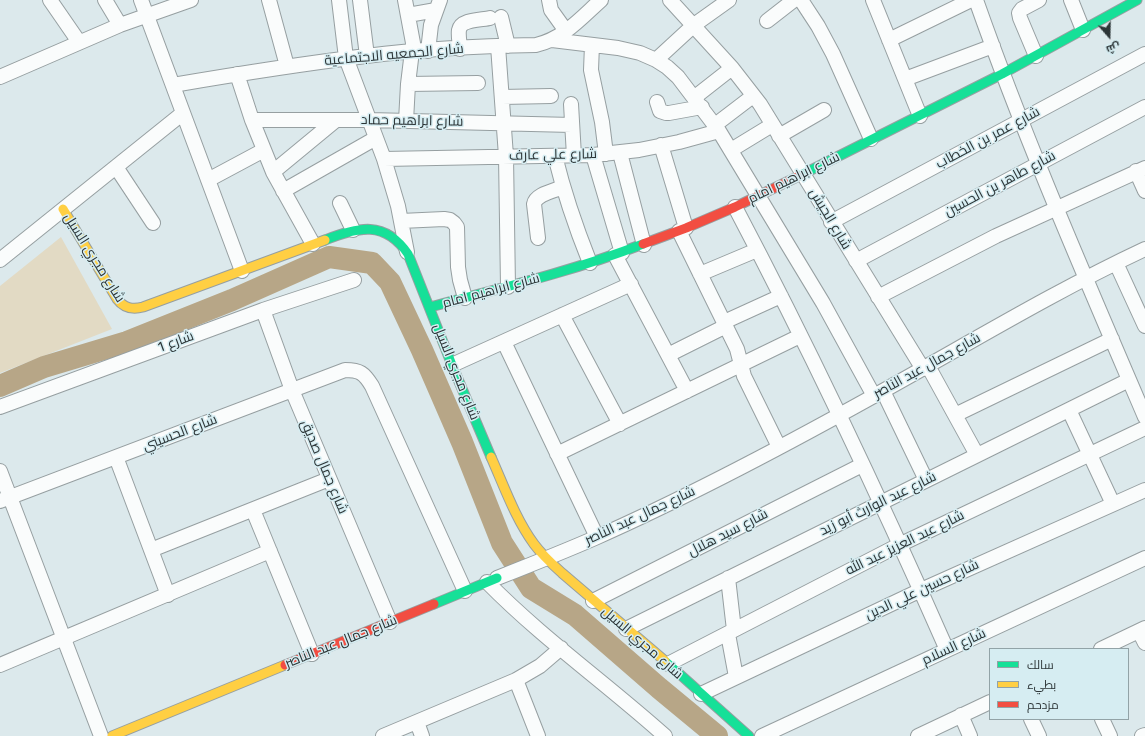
<!DOCTYPE html>
<meta charset="utf-8">
<style>
body{margin:0}
#map{position:relative;width:1145px;height:736px;overflow:hidden;background:#dce9ec;font-family:"Fira Sans",Cairo,sans-serif}
canvas{display:block}
.legend{position:absolute;left:989px;top:648px;width:140px;height:72px;box-sizing:border-box;background:#d6edf2;border:1px solid #92a3a7;margin:0;padding:5px 7px;list-style:none;font-size:12px;color:#2c3537}
.legend li{display:flex;align-items:center;gap:8px;height:20px}
.legend b{width:20px;border:1px solid #92a3a7}
.north{position:absolute;left:1089px;top:16px;width:40px;height:40px;-webkit-text-stroke:3px #d6edf2;paint-order:stroke;rotate:160deg;font-size:11px;font-weight:700;line-height:16px;text-align:center;color:#2c3537}
.north::after{content:'';display:block;margin:auto;width:14px;height:18px;background:#2c3537;clip-path:polygon(50% 0,100% 100%,50% 72%,0 100%)}
</style>
<div id="map">
<canvas width="1145" height="736"></canvas>
<ul class="legend">
<li><b style="height:5px;background:#16e098"></b>سالك</li>
<li><b style="height:5px;background:#ffcf43"></b>بطيء</li>
<li><b style="height:5px;background:#f24e42"></b>مزدحم</li>
</ul>
<div class="north">ش</div>
</div>
<script>
const ctx = document.querySelector('canvas').getContext('2d');
ctx.lineJoin = 'round';
function fill(path, color) { ctx.fillStyle = color; ctx.fill(path, 'evenodd'); }
function stroke(path, color, width, dash) { ctx.strokeStyle = color; ctx.lineWidth = width; ctx.lineCap = dash ? 'butt' : 'round'; ctx.setLineDash(dash || []); ctx.stroke(path); }
function write(font, color, halo, rows, align = 'center') {
  ctx.font = font + ' "Fira Sans",Cairo,sans-serif'; ctx.lineWidth = 3; ctx.setLineDash([]); ctx.textBaseline = 'middle'; ctx.strokeStyle = halo; ctx.fillStyle = color; for (const [text, x, y, turn = 0] of rows) {
    ctx.save(); ctx.translate(x, y); ctx.rotate((+turn || 0) * Math.PI / 180); ctx.textAlign = isNaN(turn) ? turn : align; if (halo) ctx.strokeText(text, 0, 0); ctx.fillText(text, 0, 0); ctx.restore();
  }
}
fill(new Path2D(`
 M61,237L112,329L0,373V286Z`), '#e2dac4');
stroke(new Path2D(`
 M0,386L44,367L127,342L232,300L329,257L372,263L390,282L422,350L462,442L502,543L531,588L575,615L659,688L717,736`), '#b7a687', 22);
const street = new Path2D(`
 M50,0L79,42
 M105,0L120,25
 M141,0L242,271
 M269,0L287,66
 M339,0L346,58L384,159L398,206L407,252
 M360,0L367,56
 M405,0L413,43L408,84L406,121
 M549,0L551,10L566,31
 M670,0L732,68L760,104L923,369
 M801,0L818,26L833,54L871,139
 M873,0L920,116
 M976,0C1026,142 1086,279 1145,417
 M1071,0L1083,30
 M408,15L436,10
 M501,17L508,46
 M767,21L794,0
 M552,40L618,48L640,53L656,60L667,67L678,77L719,131L823,303L874,396
 M889,40L971,0
 M592,45L591,70L602,122L606,154
 M498,46L506,156L508,287
 M460,49C460,43 458,36 459,30C461,19 482,20 490,18
 M428,51L431,25L440,0
 M1036,56L1020,18L1019,13L1022,9L1039,0
 M656,60L694,25L729,0
 M237,74L252,120L273,172L313,244
 M0,77L120,25L191,0
 M905,79L993,46
 M408,84L478,83
 M173,85C237,74 301,64 366,56C422,49 479,46 536,45C563,39 581,18 601,0
 M502,97L551,96
 M695,97L732,68
 M657,102L660,111L666,113H669L702,107
 M571,104L574,156
 M252,120H369L572,125
 M715,125L753,96
 M779,136L824,110
 M661,145L686,228
 M731,150L772,125
 M620,153L644,245
 M593,155L622,253
 M555,156C564,193 576,228 590,263
 M384,159L593,155L639,150L679,142L719,131
 M116,167L153,223
 M1136,171L1145,191
 M273,172L336,120
 M208,180L264,150
 M283,191L376,138
 M340,203L353,230
 M735,207C811,351 881,500 947,650
 M401,221L444,219L450,220L454,223L457,227L458,267L460,280L465,298
 M831,222L1145,54
 M679,231L737,349L744,376L779,447
 M538,238L534,204C536,194 554,191 563,187
 M615,255L687,391
 M0,260L183,113
 M856,261L1145,107
 M1116,263L1145,326
 M700,274L757,250
 M878,297L996,236L1145,168
 M263,310L292,390L390,622
 M562,315L620,424
 M724,322L781,296
 M504,342L597,537
 M668,355L726,326
 M452,365L631,284
 M928,366L977,455
 M883,391L926,480
 M0,407L263,310L354,280
 M1069,410L1113,504
 M955,415L1112,339
 M557,454L800,336
 M116,457L168,595
 M0,471L101,736
 M0,501L345,370C360,370 364,373 372,386L465,591
 M253,510L312,654
 M151,550L329,479
 M497,578C530,565 563,552 595,538C690,496 782,447 872,397C963,347 1051,293 1145,249
 M728,578L734,630
 M487,582C542,638 607,684 665,736
 M593,601L862,465
 M626,629L1129,380
 M1139,631L1145,643
 M728,634L736,677
 M1101,649L1145,628
 M668,664L899,545L1145,428
 M0,665L270,551
 M516,680L538,736
 M701,694L921,590L1145,490
 M961,715L970,736
 M1031,719L1039,736
 M1102,719L1110,736
 M417,722L422,736
 M383,736L516,680L540,666L561,648
 M762,736L1145,558
 M918,736L990,702
 M1142,736L1145,735`);
const fast = new Path2D(`
 M799,176L1002,74L1137,0
 M325,240C358,227 385,220 408,254L452,365L491,457
 M430,307C502,288 573,271 643,244
 M434,604L497,578
 M665,661L749,736`);
const slow = new Path2D(`
 M63,209L117,299C124,308 132,310 143,307L325,240
 M491,457C504,486 515,518 534,544C542,555 552,564 562,573L665,661
 M112,736L285,665`);
const jam = new Path2D(`
 M643,244L686,228L735,207L799,176
 M285,665L434,604`);
stroke(street, '#969fa1', 16);
stroke(fast, '#969fa1', 11);
stroke(slow, '#969fa1', 11);
stroke(jam, '#969fa1', 11);
stroke(street, '#fafcfc', 14);
stroke(fast, '#16e098', 9);
stroke(slow, '#ffcf43', 9);
stroke(jam, '#f24e42', 9);
write('14px', '#2c3537', '#d6edf2', [
 ["شارع الجمعيه الاجتماعية",394,55,-5],
 ["شارع ابراهيم حماد",412,121,1],
 ["شارع عمر بن الخطاب",988,138,-28],
 ["شارع علي عارف",553,155,-1],
 ["شارع ابراهيم امام",794,178,-26],
 ["شارع طاهر بن الحسين",1000,184,-28],
 ["شارع الجيش",830,219,59],
 ["شارع مجري السيل",94,258,58],
 ["شارع ابراهيم امام",491,291,-15],
 ["شارع 1",176,342,-20],
 ["شارع جمال عبد الناصر",927,366,-29],
 ["شارع مجري السيل",456,372,68],
 ["شارع الحسيني",180,433,-21],
 ["شارع جمال صديق",324,467,67],
 ["شارع عبد الوارث أبو زيد",878,504,-26],
 ["شارع جمال عبد الناصر",640,516,-25],
 ["شارع سيد هلال",728,533,-27],
 ["شارع عبد العزيز عبد الله",905,543,-26],
 ["شارع حسين علي الدين",922,590,-25],
 ["شارع جمال عبد الناصر",341,642,-22],
 ["شارع مجري السيل",642,643,41],
 ["شارع السلام",954,647,-25]
]);
</script>
